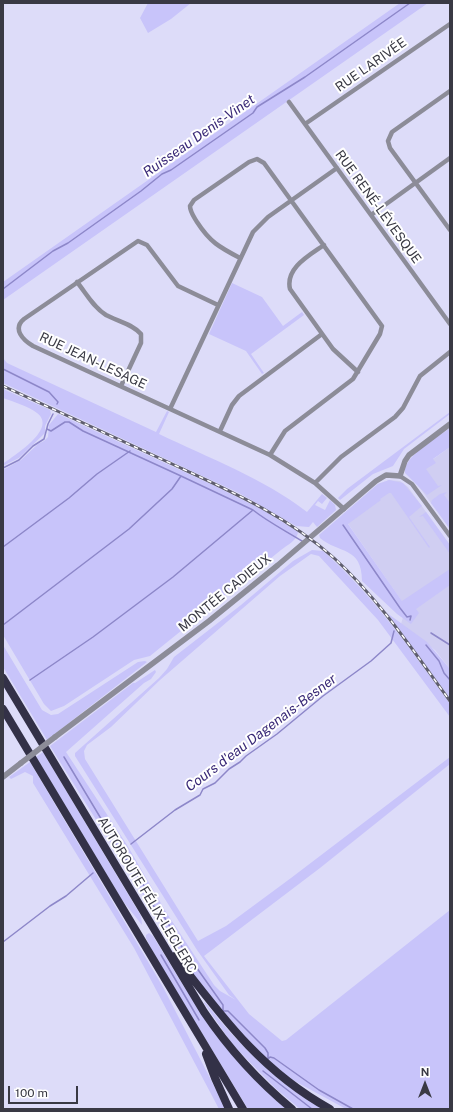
<!DOCTYPE html>
<meta charset="utf-8">
<style>
body{margin:0}
#map{position:relative;width:453px;height:1112px;overflow:hidden;background:#dddcf9;font-family:"Public Sans",sans-serif}
canvas{display:block}
.frame{position:absolute;inset:0;border:4px solid #393944;pointer-events:none}
.north{position:absolute;left:405px;top:1064px;width:40px;height:40px;-webkit-text-stroke:3px #fff;paint-order:stroke;rotate:0deg;font-size:11px;font-weight:700;line-height:16px;text-align:center;color:#393944}
.north::after{content:'';display:block;margin:auto;width:14px;height:18px;background:#393944;clip-path:polygon(50% 0,100% 100%,50% 72%,0 100%)}
.scale{position:absolute;left:8px;top:1086px;width:70px;height:18px;box-sizing:border-box;border:2px solid #393944;border-top:0;padding-left:5px;font-size:12px;line-height:14px;white-space:nowrap;color:#393944;-webkit-text-stroke:3px #fff;paint-order:stroke}
</style>
<div id="map">
<canvas width="453" height="1112"></canvas>
<div class="frame"></div>
<div class="north">N</div>
<div class="scale">100 m</div>
</div>
<script>
const ctx = document.querySelector('canvas').getContext('2d');
ctx.lineJoin = 'round';
function fill(path, color) { ctx.fillStyle = color; ctx.fill(path, 'evenodd'); }
function stroke(path, color, width, dash) { ctx.strokeStyle = color; ctx.lineWidth = width; ctx.lineCap = dash ? 'butt' : 'round'; ctx.setLineDash(dash || []); ctx.stroke(path); }
function write(font, color, halo, rows, align = 'center') {
  ctx.font = font + ' "Public Sans",sans-serif'; ctx.lineWidth = 4; ctx.setLineDash([]); ctx.textBaseline = 'middle'; ctx.strokeStyle = halo; ctx.fillStyle = color; for (const [text, x, y, turn = 0] of rows) {
    ctx.save(); ctx.translate(x, y); ctx.rotate((+turn || 0) * Math.PI / 180); ctx.textAlign = isNaN(turn) ? turn : align; if (halo) ctx.strokeText(text, 0, 0); ctx.fillText(text, 0, 0); ctx.restore();
  }
}
fill(new Path2D(`
 M450,447V529L414,480L421,468Z
 M389,480L400,481L408,487L450,545V669L435,650L401,624L406,607L342,515L378,484Z`), '#d0cef2');
fill(new Path2D(`
 M148,3H191L171,19L148,33L140,18Z
 M400,3H428L3,300V282Z
 M232,283L262,297L283,326L302,312L304,315L251,354L264,373L262,374L246,351L209,334Z
 M3,358L7,363L156,432L167,411L169,412L159,434C209,458 263,478 307,512L322,494L327,498L322,504L318,501L315,505L325,510L330,500L335,505L336,510L317,527L313,522L309,527L296,526L239,493L3,383Z
 M3,389L50,410L51,414L45,426V433L19,458L3,466V464C14,455 58,429 37,413C28,406 14,402 3,398Z
 M450,412V414L404,449L393,466L373,474L340,500L338,498L347,489Z
 M58,414L217,487L263,510L298,532C297,541 287,545 281,550L150,656L134,660L64,706L51,711L44,704L3,635V470L21,460L38,444L44,441L48,437L49,425Z
 M450,428V447L433,459L436,463L426,469L438,486L442,485L427,495L405,473C403,456 437,438 450,428Z
 M389,480L403,483L422,506L409,517L430,547L429,548L391,493H389L380,499L381,500L348,524L402,601L450,569V585L416,609L419,613L411,624L397,614L362,581C362,546 339,554 320,538L319,535L378,484Z
 M447,492L444,495L450,503V529L431,503L432,500L440,494Z
 M426,512L450,545V554L423,516L419,517Z
 M312,550L323,551C374,596 411,650 450,704V717L378,620L319,556L311,554L280,576L160,680L111,727L87,745L84,751L85,759L198,941L226,926L291,878L450,757V764L320,868L204,956L249,1014L282,1041L286,1040L450,910V1109H346L291,1079L271,1063L222,1014L188,967L50,746L133,683H135L155,670L156,672L151,679L144,683L66,752L127,845L166,912L214,985L220,991L236,1000L229,995L197,950L75,756V753L159,678L167,669L174,657L241,605L293,561Z
 M387,613L427,642L450,669V698Z
 M3,645L42,710L51,715L58,714L138,662L145,661L147,662L47,740L3,667Z
 M43,752L141,916L142,925L122,900L36,757Z
 M30,762L163,987L226,1109H219L134,948L33,783V776L25,772L11,779L9,777Z
 M149,933L153,936C194,1003 225,1058 287,1109H248L155,956L146,938V935Z
 M205,1002C238,1044 276,1082 323,1109H300L275,1088L232,1044L204,1003Z`), '#c8c4fa');
stroke(new Path2D(`
 M3,289L53,251L68,243L141,191L162,174L171,170L253,113L257,107L305,77L410,3
 M3,369L49,392L58,402L57,404
 M47,429L51,431L65,422H69L83,431L181,476
 M3,468L19,460L33,446L44,439L48,424L53,414
 M253,510C268,522 286,531 302,541
 M343,525L400,608L407,617L411,616L410,620
 M3,547L69,498L97,474L130,451
 M3,625L129,529L172,489L181,476L253,510L173,577L93,637L30,680
 M431,633L450,645
 M426,645L439,661L444,673L450,680
 M64,757L121,852L155,902L153,906L159,908L182,947L223,1005V1011H228L265,1048L268,1053V1059L270,1057L274,1058L319,1090L353,1109
 M131,844L175,810L200,795L203,789L215,783L229,769L240,762L246,756L277,734L323,696L371,661L391,643L394,631
 M118,854L126,848
 M3,942L50,906L66,896L93,873
 M161,955L199,1020
 M263,1071L312,1109`), '#8d87c9', 1.5);
stroke(new Path2D(`
 M450,91L392,132L388,141L390,148L450,230
 M289,102L450,324
 M305,124L450,24
 M371,215L450,158
 M324,245C310,255 285,268 290,289L333,349L358,372
 M240,258C219,247 210,242 197,222C194,217 190,212 190,206L194,200L249,162L257,159L264,163L382,326L380,334L353,379L285,431L270,455
 M77,282C86,293 93,307 106,315C117,321 133,324 141,334V343L121,386
 M218,305L178,286L147,245L138,241L24,319C12,329 23,340 33,346L270,455L315,483L344,509
 M170,409L253,232L268,217L337,168
 M220,431L232,405L239,396L322,334
 M400,476L412,484L450,536
 M315,483L341,457L395,417L403,408L420,376L450,352`), '#8c8c98', 4.5);
stroke(new Path2D(`
 M55,737L209,621L278,565L376,481L386,475L400,476L405,461L409,455L450,424
 M3,777L21,763`), '#8c8c98', 5.5);
stroke(new Path2D(`
 M3,678L204,1012C229,1049 258,1081 292,1109
 M3,709L243,1109
 M175,956C222,1017 261,1071 330,1109
 M206,1054L215,1078L229,1109`), '#333147', 8);
const rail = new Path2D(`
 M3,386C59,412 115,438 170,463C228,490 286,515 334,558C380,600 414,652 450,701`);
stroke(rail, '#5f5e6e', 3);
stroke(rail, '#fff', 1.5, [4.5]);
stroke(new Path2D(`
 M21,763L55,737`), '#8c8c98', 5.5);
write('13px', '#393944', '#fff', [
 ["RUE LARIVÉE",371,65,-35],
 ["RUE RENÉ-LÉVESQUE",378,207,54],
 ["RUE JEAN-LESAGE",93,361,25],
 ["MONTÉE CADIEUX",225,593,-39],
 ["AUTOROUTE FÉLIX-LECLERC",147,895,59]
]);
write('italic 14px', '#392977', '#fff', [
 ["Ruisseau Denis-Vinet",199,136,-35],
 ["Cours d'eau Dagenais-Besner",261,733,-37]
]);
</script>
